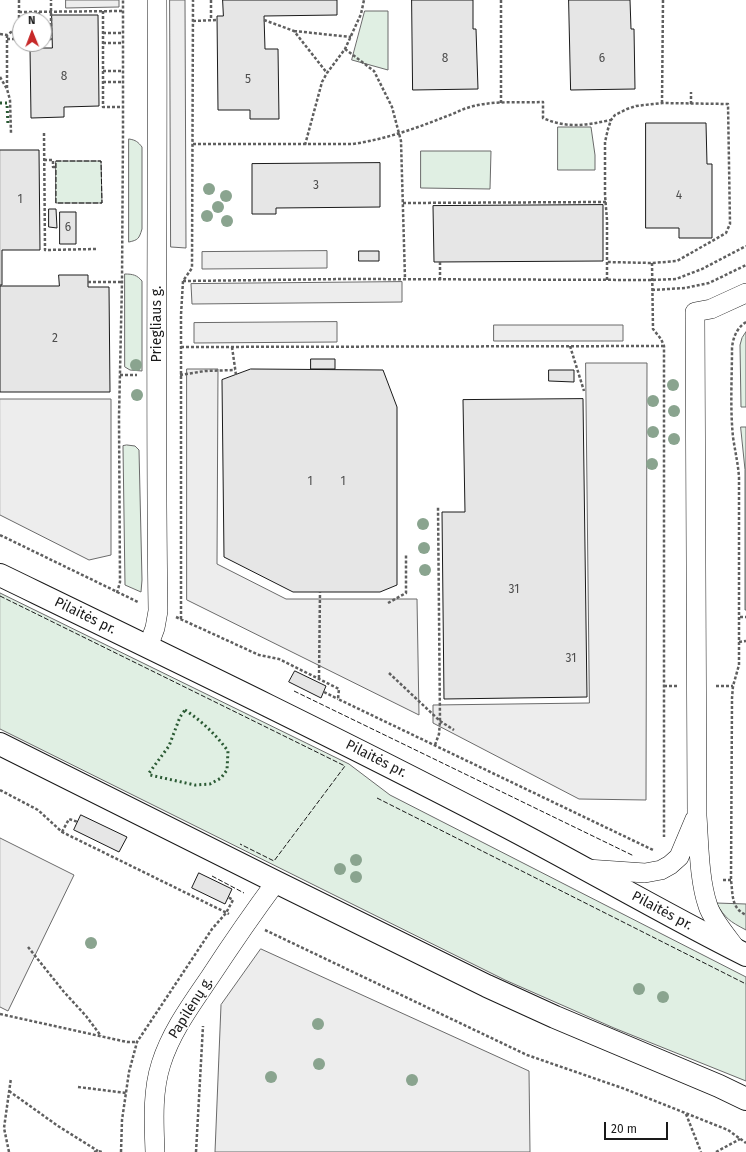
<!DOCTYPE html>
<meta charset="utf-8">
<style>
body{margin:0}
#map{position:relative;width:746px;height:1152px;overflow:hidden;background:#fff;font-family:"Fira Sans",sans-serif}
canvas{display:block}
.north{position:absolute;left:12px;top:12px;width:40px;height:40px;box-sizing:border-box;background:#fff;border:1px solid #a3a3a3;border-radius:50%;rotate:359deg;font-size:11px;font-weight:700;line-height:16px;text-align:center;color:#1a1a1a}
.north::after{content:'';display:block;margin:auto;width:14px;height:18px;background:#c62828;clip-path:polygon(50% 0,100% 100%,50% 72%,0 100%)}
.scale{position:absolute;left:604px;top:1122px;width:64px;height:18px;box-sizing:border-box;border:2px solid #1a1a1a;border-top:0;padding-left:5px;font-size:12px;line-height:14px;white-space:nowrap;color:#1a1a1a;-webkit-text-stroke:3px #fff;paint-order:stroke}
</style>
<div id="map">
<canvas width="746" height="1152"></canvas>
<div class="north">N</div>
<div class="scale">20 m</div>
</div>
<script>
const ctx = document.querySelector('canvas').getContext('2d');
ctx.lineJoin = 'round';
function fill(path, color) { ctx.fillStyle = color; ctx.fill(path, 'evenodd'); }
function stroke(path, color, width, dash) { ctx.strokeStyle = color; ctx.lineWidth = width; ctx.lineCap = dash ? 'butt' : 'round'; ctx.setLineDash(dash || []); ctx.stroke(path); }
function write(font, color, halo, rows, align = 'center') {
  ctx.font = font + ' "Fira Sans",sans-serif'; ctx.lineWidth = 3; ctx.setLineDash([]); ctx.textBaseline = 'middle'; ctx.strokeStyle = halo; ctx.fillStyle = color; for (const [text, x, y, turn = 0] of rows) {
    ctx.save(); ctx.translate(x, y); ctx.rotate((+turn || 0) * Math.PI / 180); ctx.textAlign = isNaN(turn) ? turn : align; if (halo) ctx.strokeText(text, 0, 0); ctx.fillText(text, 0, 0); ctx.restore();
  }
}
const green = new Path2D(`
 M365,11H388V70L352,60Z
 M558,127H591L595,155V170H558Z
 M129,139C136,140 138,142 142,147V229C139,239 138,240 129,242Z
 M421,151H491L490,189L421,188Z
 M56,161H101L102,203H56Z
 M125,274C133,274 137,275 142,281V371L130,370L125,367Z
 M746,332V407H741L740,345L742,338Z
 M741,427H746V610H745V470Z
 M127,445L135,446L139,450L142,580L141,592L125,585L123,446Z
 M0,593L349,764L390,795L746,977V1081L614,1028L505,980L0,729Z
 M716,903L746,904V930C729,921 726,919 716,903Z`);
fill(green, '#e0efe3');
stroke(green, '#6a6a6a', 1);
const parking = new Path2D(`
 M66,0H119V7L66,8Z
 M170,0H185L186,248L171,247Z
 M327,251V268L202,269V252Z
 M402,282V302L192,304L191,284Z
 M337,322V342L194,343V323Z
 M494,325H623V341H494Z
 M586,363H647L646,800L579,799L433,723V705L589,703Z
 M187,369H218L217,564L286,599H417L419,715L187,600Z
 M0,399H111V555L89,560L0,515Z
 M0,838L74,875L8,1011L0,1007Z
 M261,949L529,1071L530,1152H215L221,1005Z`);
fill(parking, '#ededed');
stroke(parking, '#6a6a6a', 1);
const building = new Path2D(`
 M223,0H337V15L264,16L265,49H278L279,119H250V110H218L217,16H223Z
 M412,0H473V29H476L478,89L413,90Z
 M569,0H630L631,29H634L635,89L571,90Z
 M52,15H98L99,106L64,107V117L31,118L30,48H52Z
 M646,123H706L707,164H712V238H679V228H646Z
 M0,150H39L40,250H2V285H0Z
 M380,163V207L276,208V214H252V164Z
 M603,205V261L434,262L433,206Z
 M49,209H56L57,228L49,227Z
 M60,212H76V244H60Z
 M359,251H379V261H359Z
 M59,275H88V287H109L110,392H0V286H59Z
 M311,359H335V369H311Z
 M251,369L383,370L397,407V585L380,592H293L224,557L222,380Z
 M549,370H574V382L549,381Z
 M583,399L587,697L444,699L442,512H465L463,400Z
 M295,671L326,686L321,698L289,682Z
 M81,815L127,837L119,852L74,830Z
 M199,873L232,889L225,904L192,888Z`);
fill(building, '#e6e6e6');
stroke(building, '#1a1a1a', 1);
const street = new Path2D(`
 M148,647L155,628L158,611C155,407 158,204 157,0
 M587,869L645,873L661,870L670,865L679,857L695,819
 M737,950C729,939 712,919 708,906C699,880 699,844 697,816L695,312L711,309L746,293
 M155,1152C154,1123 152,1092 161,1064C171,1032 191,1005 210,977C231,945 253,913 276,882`);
const primary = new Path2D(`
 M0,575C167,656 333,736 498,822C581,865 662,913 746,955
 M0,744L276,882L487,986L555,1017L719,1086L746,1099`);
stroke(street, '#1a1a1a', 20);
stroke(primary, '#1a1a1a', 24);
stroke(new Path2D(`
 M19,0V27
 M211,0V20
 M103,11V107H123
 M19,12L123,11
 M29,20L41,12
 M264,20L294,31L327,73
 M193,21L217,20
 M294,31L351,37
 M103,33H123
 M0,34L7,35L20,26
 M7,35V88
 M7,39H20
 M44,39H51V0
 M103,43H123
 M345,49L374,71L392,107L401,141L405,279
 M103,71H123
 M0,77L7,89L10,100L11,133
 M103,82H123
 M501,103V0
 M662,103L663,0
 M691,104V92
 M44,133L45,250L96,249
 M193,144H353C386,139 417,128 447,116C454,114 460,110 467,108C490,100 519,103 543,102V118C568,129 586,125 611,120
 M305,145L322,82L327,73L345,49L361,14L364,0
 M44,160H53V167H56
 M403,203L606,202
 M440,262V280
 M652,263L653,329L661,339L664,346V837
 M607,280V220L605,195V142L608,129L611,120L615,115L627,109L636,106L662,103L728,104L730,224L726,233L677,261L652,263L607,262
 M183,281L345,279L652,280L676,279L702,269L746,246
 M88,282H122
 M652,290L685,288L709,283L746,265
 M746,322C737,328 733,337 732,348C732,377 730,408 733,437C735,451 738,463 739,477V665L733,686L732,698L731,880C733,895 731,908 746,915
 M570,346L584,391
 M181,347L664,346
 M232,347L236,375
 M120,375H137
 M180,375L205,371L235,370
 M0,535L138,602
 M117,593L120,582L119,417L122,282L123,133V0
 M388,603L406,593V554
 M176,617L259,655L279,659L339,689L338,699L653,850
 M740,617H746
 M181,619V315L183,281L192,268L193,0
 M739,642L746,641
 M389,673L440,721L454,730
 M319,678L320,592
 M664,686H677
 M716,686H733
 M324,692L338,699
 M435,745L439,734L440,721L438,506
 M0,790L38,810L62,832L229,914
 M62,832L69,819L78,822
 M723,880H731
 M265,930L527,1055L625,1089L728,1130L746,1143
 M28,947L64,992L86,1016L101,1036
 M0,1014L127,1042H137
 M78,1087L126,1093
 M9,1091L58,1126L98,1151
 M686,1114L701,1152
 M9,1152L4,1128L11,1078
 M94,1152L98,1151L102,1152
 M121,1152L122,1120L129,1072L137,1042L212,929L226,913L233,900L228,897
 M196,1152L203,1026
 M716,1152L740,1139`), '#5f5f5f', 2.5, [3, 2]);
stroke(street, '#fff', 19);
stroke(primary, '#fff', 22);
stroke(new Path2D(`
 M0,103H7L8,126
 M185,710C202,721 216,735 228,751L227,770L221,778L210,784L195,785L150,775L149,773L169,746L180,717Z`), '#2b5a34', 3, [2, 3]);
stroke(new Path2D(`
 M56,161H101L102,203H56Z
 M0,596L345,766L274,861L240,844
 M294,691L634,856
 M377,798L746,984
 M212,876L244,893`), '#1a1a1a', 1, [5, 2]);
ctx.fillStyle = '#8aa48f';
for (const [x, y] of [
 [209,189],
 [226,196],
 [218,207],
 [207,216],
 [227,221],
 [136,365],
 [673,385],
 [137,395],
 [653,401],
 [674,411],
 [653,432],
 [674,439],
 [652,464],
 [423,524],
 [424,548],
 [425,570],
 [356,860],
 [340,869],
 [356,877],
 [91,943],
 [639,989],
 [663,997],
 [318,1024],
 [319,1064],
 [271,1077],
 [412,1080]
]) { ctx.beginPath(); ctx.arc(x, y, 6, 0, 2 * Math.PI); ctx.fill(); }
write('12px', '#4d4d4d', null, [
 ["8",445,59],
 ["6",602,59],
 ["8",64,77],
 ["5",248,80],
 ["3",316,186],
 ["4",679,196],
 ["1",20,200],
 ["6",68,228],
 ["2",55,339],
 ["1",310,482],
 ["1",343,482],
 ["31",514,590],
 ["31",571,659]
]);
write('14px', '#1a1a1a', '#fff', [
 ["Priegliaus g.",157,324,-90],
 ["Pilaitės pr.",85,616,26],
 ["Pilaitės pr.",376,759,27],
 ["Pilaitės pr.",662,911,28],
 ["Papilėnų g.",191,1008,-58]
]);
</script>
